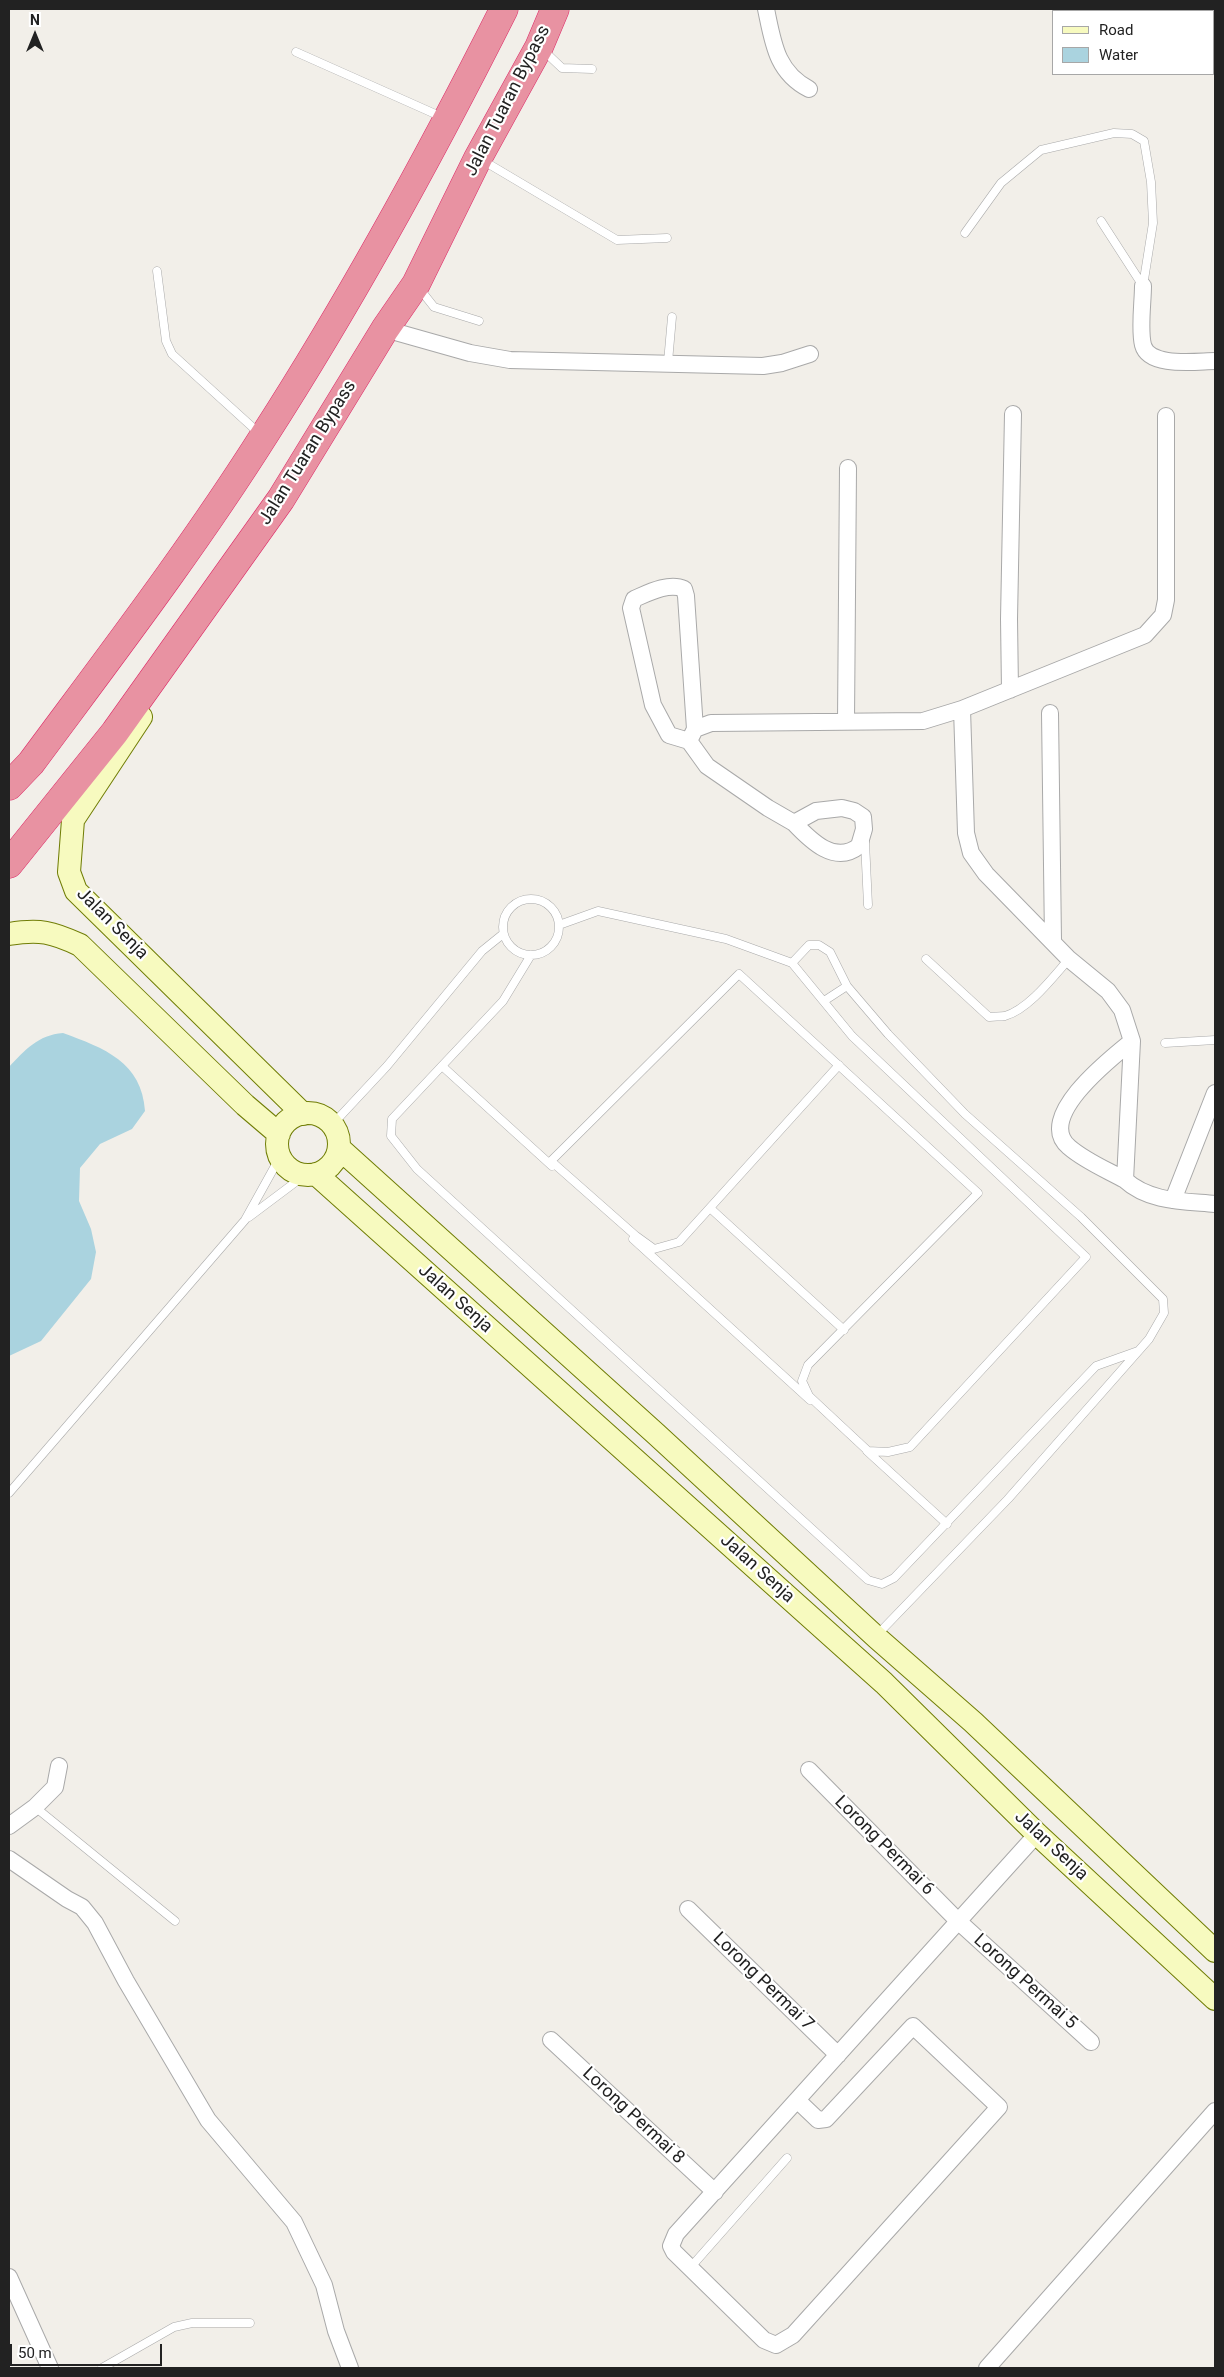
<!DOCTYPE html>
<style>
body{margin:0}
#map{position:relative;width:1224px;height:2377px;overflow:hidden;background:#f2efe9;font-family:Roboto,sans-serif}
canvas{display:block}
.frame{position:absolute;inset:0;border:10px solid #222;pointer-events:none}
.legend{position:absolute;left:1052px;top:10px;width:162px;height:65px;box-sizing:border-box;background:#fff;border:1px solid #a7a7a7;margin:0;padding:6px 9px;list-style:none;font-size:15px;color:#222}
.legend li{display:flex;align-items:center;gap:10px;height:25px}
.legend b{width:25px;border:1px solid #a7a7a7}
.north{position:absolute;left:10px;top:10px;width:50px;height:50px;-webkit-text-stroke:4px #fff;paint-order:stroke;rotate:0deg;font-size:14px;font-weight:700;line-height:20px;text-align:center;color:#222}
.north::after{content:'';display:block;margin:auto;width:18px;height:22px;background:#222;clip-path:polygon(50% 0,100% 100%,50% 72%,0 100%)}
.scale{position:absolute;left:10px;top:2344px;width:152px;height:22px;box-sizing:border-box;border:2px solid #222;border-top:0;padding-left:6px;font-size:15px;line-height:18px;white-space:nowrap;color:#222;-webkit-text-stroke:4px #fff;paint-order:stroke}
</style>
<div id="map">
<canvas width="1224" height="2377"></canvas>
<div class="frame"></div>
<ul class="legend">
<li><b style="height:6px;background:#f7fabf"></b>Road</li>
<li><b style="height:14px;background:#aad3df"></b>Water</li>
</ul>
<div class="north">N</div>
<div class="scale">50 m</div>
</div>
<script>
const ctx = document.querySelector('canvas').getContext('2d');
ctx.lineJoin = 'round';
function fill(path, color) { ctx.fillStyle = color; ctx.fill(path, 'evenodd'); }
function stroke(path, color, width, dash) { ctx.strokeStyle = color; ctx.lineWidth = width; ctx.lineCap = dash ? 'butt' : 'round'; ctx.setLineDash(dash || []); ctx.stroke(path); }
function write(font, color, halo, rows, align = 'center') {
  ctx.font = font + ' Roboto,sans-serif'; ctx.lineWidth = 4.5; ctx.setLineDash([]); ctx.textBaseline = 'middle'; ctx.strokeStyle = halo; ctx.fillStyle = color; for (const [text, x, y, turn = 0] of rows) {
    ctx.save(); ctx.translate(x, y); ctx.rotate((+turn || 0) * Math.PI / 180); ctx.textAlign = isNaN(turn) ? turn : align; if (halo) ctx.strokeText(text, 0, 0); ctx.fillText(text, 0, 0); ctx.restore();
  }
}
fill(new Path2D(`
 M63,1033C104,1048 142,1062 145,1111L132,1129L100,1144L80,1168L79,1201L91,1229L96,1252L91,1279L41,1341L9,1356V1067C25,1050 38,1035 63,1033Z`), '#aad3df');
const lane = new Path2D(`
 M544,51L562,68L592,69
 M296,52L442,117
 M482,160L617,240L667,238
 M1101,221L1143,286
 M965,233L1001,183L1041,150L1114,133L1132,134L1144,141L1151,182L1153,223L1143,286
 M157,271L166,341L172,354L260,434
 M419,288L434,307L479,321
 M668,362L672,317
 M865,842L868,905
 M503 927a28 28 0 1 1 56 0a28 28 0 1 1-56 0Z
 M559,925L598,911L726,939L792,963L852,1036L1086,1257L910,1447L888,1452L868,1451L809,1396L802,1381L808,1365L978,1193L739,974L551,1161L636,1236L654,1249L679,1242L839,1065
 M531,955L503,1001L392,1119L391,1136L417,1169L868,1580L882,1584L894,1578L1096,1366L1138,1351
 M926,959L989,1017C994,1016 1000,1017 1005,1016C1029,1009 1053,977 1069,959
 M792,963L809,945H819L830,952L847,986L888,1034L965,1114L1081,1217L1163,1299L1164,1313L1149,1339L1008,1499L877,1635
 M824,1001L847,986
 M1165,1043L1215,1040
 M442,1066L552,1166
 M332,1125L387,1066L482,951L503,934
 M710,1208L844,1330
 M249,1217L305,1175
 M633,1239L810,1400
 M867,1451L947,1524
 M9,1493L245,1220L280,1157
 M35,1807L175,1921
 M690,2268L787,2158
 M102,2368L174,2327L192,2323H250`);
const street = new Path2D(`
 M766,9C773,42 776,72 809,89
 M1143,286C1143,302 1139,329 1143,345C1149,368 1197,361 1215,361
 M385,329L470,353L510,360L763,366L782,363L810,354
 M1010,690L1009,619L1013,414
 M962,709L966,833L971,853L986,874L1069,959L1108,991L1122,1010L1132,1041L1125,1180C1149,1202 1184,1201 1215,1204
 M1050,713L1053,941
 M846,721L848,468
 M695,729L711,723L923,721L962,709L1145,635L1163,615L1166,600V416
 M689,741L669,735L653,705L631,608L634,599C648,593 669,582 684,589L686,596L695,729L689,741L707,766L768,808L794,823
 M842,808L854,811L863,817L864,829L859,846C835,865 811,841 794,823L816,811Z
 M1125,1180C1107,1170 1085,1161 1069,1147C1034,1118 1111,1058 1132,1041
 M1173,1200L1215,1093
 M809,1770L958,1921L1091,2042
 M9,1826L35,1807L55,1787L59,1766
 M9,1859L67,1899L82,1907L95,1923L126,1981L208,2120L294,2222L324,2285L336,2331L350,2368
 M688,1909L838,2055
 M551,2040L715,2192
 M797,2100L818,2120L826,2119L913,2026L999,2107L793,2335L776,2345L764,2340L674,2252L671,2246L676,2234L1037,1834
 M9,2277L50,2368
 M987,2368L1215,2111`);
const secondary = new Path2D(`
 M141,717L73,820L69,872L76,891L303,1114
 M9,934C40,929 52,932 80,945L245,1105L279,1134
 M277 1144a31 31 0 1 1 62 0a31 31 0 1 1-62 0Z
 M339,1148L656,1434L876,1637L973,1722L1215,1951
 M316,1174L884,1683L1037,1834L1215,1999`);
const highway = new Path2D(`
 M9,786L31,763C111,655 193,548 265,434C353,297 431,154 504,9
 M9,864L115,732L281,499L385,329L416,284L478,158L539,47L555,9`);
stroke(lane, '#a9a9a9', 9);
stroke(street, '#a9a9a9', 18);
stroke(secondary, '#707d05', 24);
stroke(highway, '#dc2a67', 29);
stroke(lane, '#fff', 8);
stroke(street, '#fff', 16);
stroke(secondary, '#f7fabf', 22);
stroke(highway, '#e892a2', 28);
write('18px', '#222', '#fff', [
 ["Jalan Tuaran Bypass",508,101,-63],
 ["Jalan Tuaran Bypass",308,453,-58],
 ["Jalan Senja",112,924,45],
 ["Jalan Senja",455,1299,42],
 ["Jalan Senja",757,1569,42],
 ["Lorong Permai 6",884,1846,45],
 ["Jalan Senja",1051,1846,43],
 ["Lorong Permai 7",763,1982,44],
 ["Lorong Permai 5",1025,1982,42],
 ["Lorong Permai 8",633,2116,43]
]);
</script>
